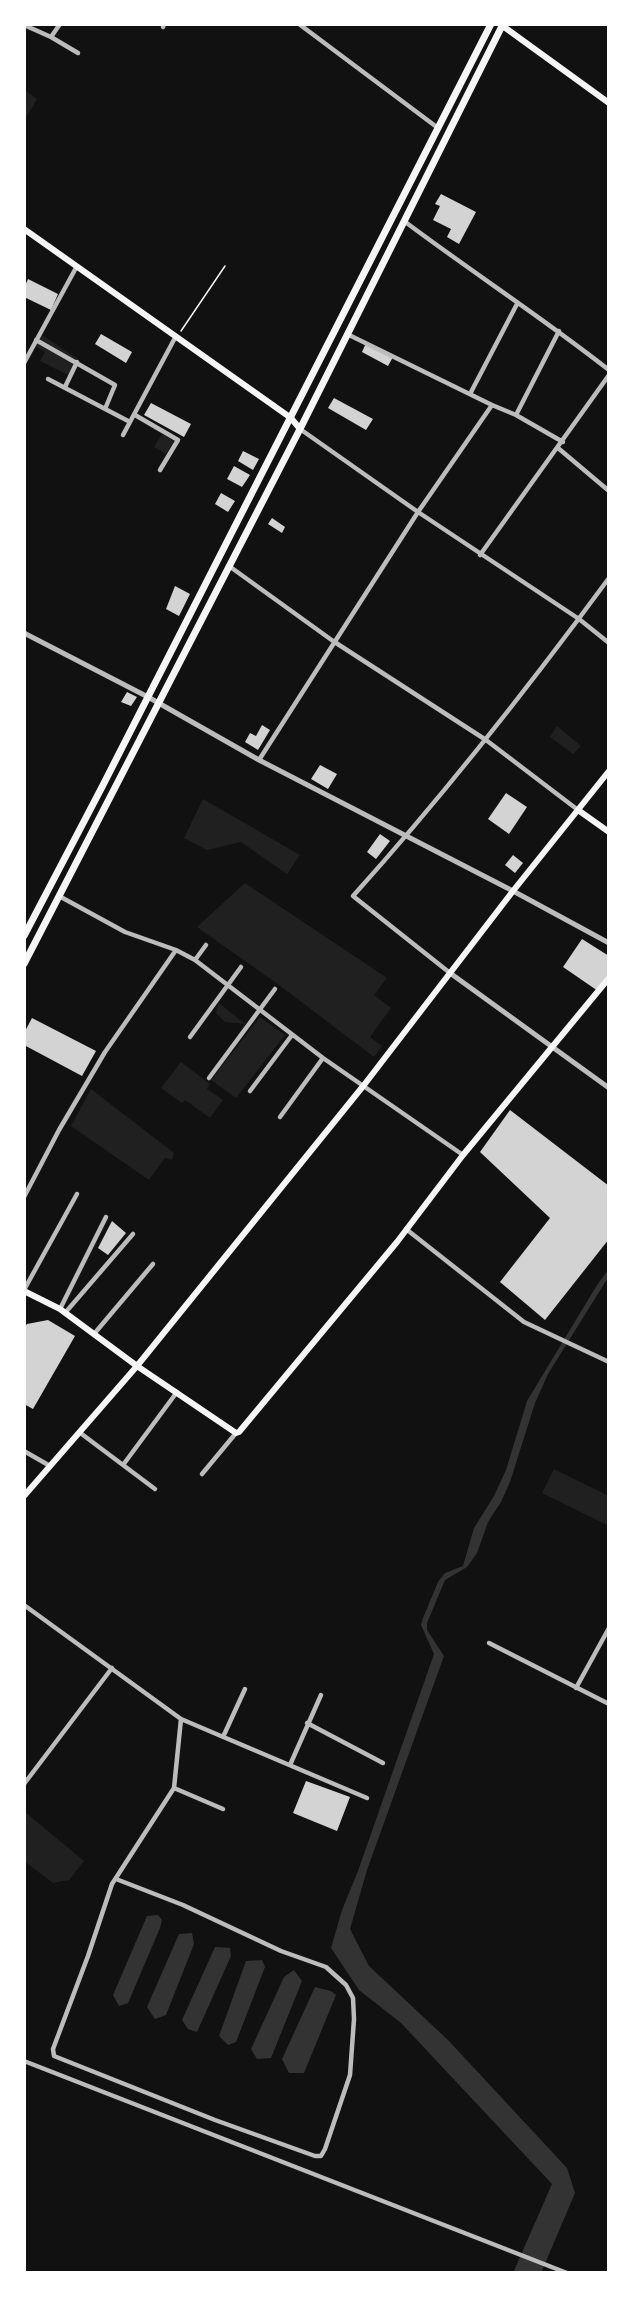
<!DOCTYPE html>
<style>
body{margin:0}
#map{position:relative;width:633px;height:2297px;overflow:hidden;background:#111;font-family:"Alegreya Sans",sans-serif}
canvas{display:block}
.frame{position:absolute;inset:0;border:26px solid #fff;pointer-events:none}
</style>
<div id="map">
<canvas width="633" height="2297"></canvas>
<div class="frame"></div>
</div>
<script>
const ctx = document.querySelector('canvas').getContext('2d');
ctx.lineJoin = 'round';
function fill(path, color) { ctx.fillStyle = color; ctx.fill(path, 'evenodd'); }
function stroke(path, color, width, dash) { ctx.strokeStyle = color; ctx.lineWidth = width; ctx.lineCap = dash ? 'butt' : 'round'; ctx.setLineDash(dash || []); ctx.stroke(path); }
fill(new Path2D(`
 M24,90L37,99L24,121Z
 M42,335L77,358L68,375L40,361L45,352L35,346Z
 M162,434L174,441L166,454L154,447Z
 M557,726L581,746L573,754L550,737Z
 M203,799L300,855L287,874L241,842L207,850L184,838Z
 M245,883L387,978L374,995L391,1008L370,1037L382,1046L374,1057L279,985L197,927Z
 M219,1003L245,1024L225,1022L216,1013Z
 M260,1017L285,1035L236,1098L211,1080Z
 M181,1062L210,1084L207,1089L223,1100L210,1118L185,1100L182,1103L161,1088Z
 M91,1089L174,1153L172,1160L165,1158L149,1180L71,1126Z
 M554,1469L609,1496V1526L542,1493Z
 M24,1811L84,1861L69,1880L53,1883L24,1861Z`), '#202020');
fill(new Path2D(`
 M609,1269V1276L548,1374L535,1403L510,1482L501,1502L488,1522L477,1553L467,1567L445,1580L427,1623V1630L444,1656L367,1870L350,1929L369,1966L448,2040L567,2168L575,2193L541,2273H513L552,2184L401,2023L359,1990L331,1948L342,1910L358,1871L434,1654L421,1625L423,1618L438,1582L445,1573L463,1566L474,1528L494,1496L506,1470L527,1401L597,1285Z
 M158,1915L162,1920L160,1928L128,2003L119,2006L113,1995L147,1916Z
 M192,1933L194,1944L166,2015L155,2019L147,2007L179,1934Z
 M215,1947L230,1948L231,1956L197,2032L188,2029L182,2020Z
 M262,1960L265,1967L236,2042L228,2045L219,2036L246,1961Z
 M294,1970L302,1981L271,2058L257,2059L251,2049L284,1977Z
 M315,1987L331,1991L336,1995L304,2073H289L282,2059Z`), '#333');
fill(new Path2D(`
 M441,194L476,212L459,244L447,237L451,229L433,220L440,206L435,204Z
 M28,279L58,294L51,310L24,297V288Z
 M101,334L132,352L126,363L95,344Z
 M366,343L393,357L388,366L362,352Z
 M334,398L373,419L366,430L328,408Z
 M151,403L191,424L184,437L144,415Z
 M243,451L259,459L253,470L238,461Z
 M234,466L250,475L242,487L227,479Z
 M221,493L235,501L228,512L215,504Z
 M272,518L285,527L282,533L268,524Z
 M175,586L190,594L179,616L166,609Z
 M127,692L137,697L131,706L121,702Z
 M262,725L270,730L258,750L245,742L250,733L256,736Z
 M320,765L337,774L328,789L311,779Z
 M506,793L527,807L509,834L488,819Z
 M380,834L390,841L376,859L367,852Z
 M513,855L523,863L515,873L505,865Z
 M582,939L609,956V974L598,991L563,967Z
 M32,1018L96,1051L82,1076L24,1045V1033Z
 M510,1110L609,1186V1239L545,1320L500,1282L550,1218L480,1152Z
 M112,1221L126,1233L108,1255L98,1248Z
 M48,1320L75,1336L33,1409L24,1404V1328L27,1324Z
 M306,1781L350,1797L337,1831L293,1813Z`), '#d3d3d3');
stroke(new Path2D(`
 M181,331L225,266`), '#f5f5f5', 1.5);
stroke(new Path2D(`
 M299,24L438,128
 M24,25L51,37L78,53
 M163,27L164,24
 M51,37L60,24
 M404,221C472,272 543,318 609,370
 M347,334L492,405L516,415L563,442
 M36,340L115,385L105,409
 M24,363L77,266
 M48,379L130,422
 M65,387L77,362
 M470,394L517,304
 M135,415L178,440L160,470
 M516,415L559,331
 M300,429L418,512L579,619L609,643
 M123,435L176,336
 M558,448L609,491
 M480,555L609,375
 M229,566L333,641L486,740L578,810
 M259,760L418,512L492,405
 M59,896L125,932L176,950L195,960L323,1058L463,1155
 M195,960L206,945
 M450,973L353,896C444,795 528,688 609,578
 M190,1037L241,967
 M209,1078L275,989
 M250,1091L292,1035
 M280,1117L323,1058
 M24,1197L59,1130L105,1052L176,950
 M406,1229L524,1322L609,1362
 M24,1290L77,1194
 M60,1309L106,1217
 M65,1313L133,1234
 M94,1334L153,1264
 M79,1432L155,1489
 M24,1451L50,1466
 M123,1465L177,1392
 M202,1474L236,1433
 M24,1605L181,1719L367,1798
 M489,1643L609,1704
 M576,1688L609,1628
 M307,1723L383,1763
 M223,1737L245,1689
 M290,1765L321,1695
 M24,1784L112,1668
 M174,1788L223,1809
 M116,1879L183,1905L281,1951L326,1967L346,1985L353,1998L354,2019L350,2075L325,2149L321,2156H315L215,2120L54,2056L53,2049L88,1956L112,1884L174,1788L181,1719
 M24,2061L567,2273`), '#bcbcbc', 4.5);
stroke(new Path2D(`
 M24,633L148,697L259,760L513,891L609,943
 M450,973L609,1088`), '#bcbcbc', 5);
stroke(new Path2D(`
 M500,24L609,103
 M24,229L291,418L300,429
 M578,810L609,832
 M24,1291L60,1309L137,1366L236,1433L239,1432L397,1242L463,1155L609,978
 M24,1496L137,1366L364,1085L513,891L609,771`), '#f5f5f5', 6);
stroke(new Path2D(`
 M24,936L102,787L491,24
 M24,964L300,429L503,24`), '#f5f5f5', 7);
</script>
